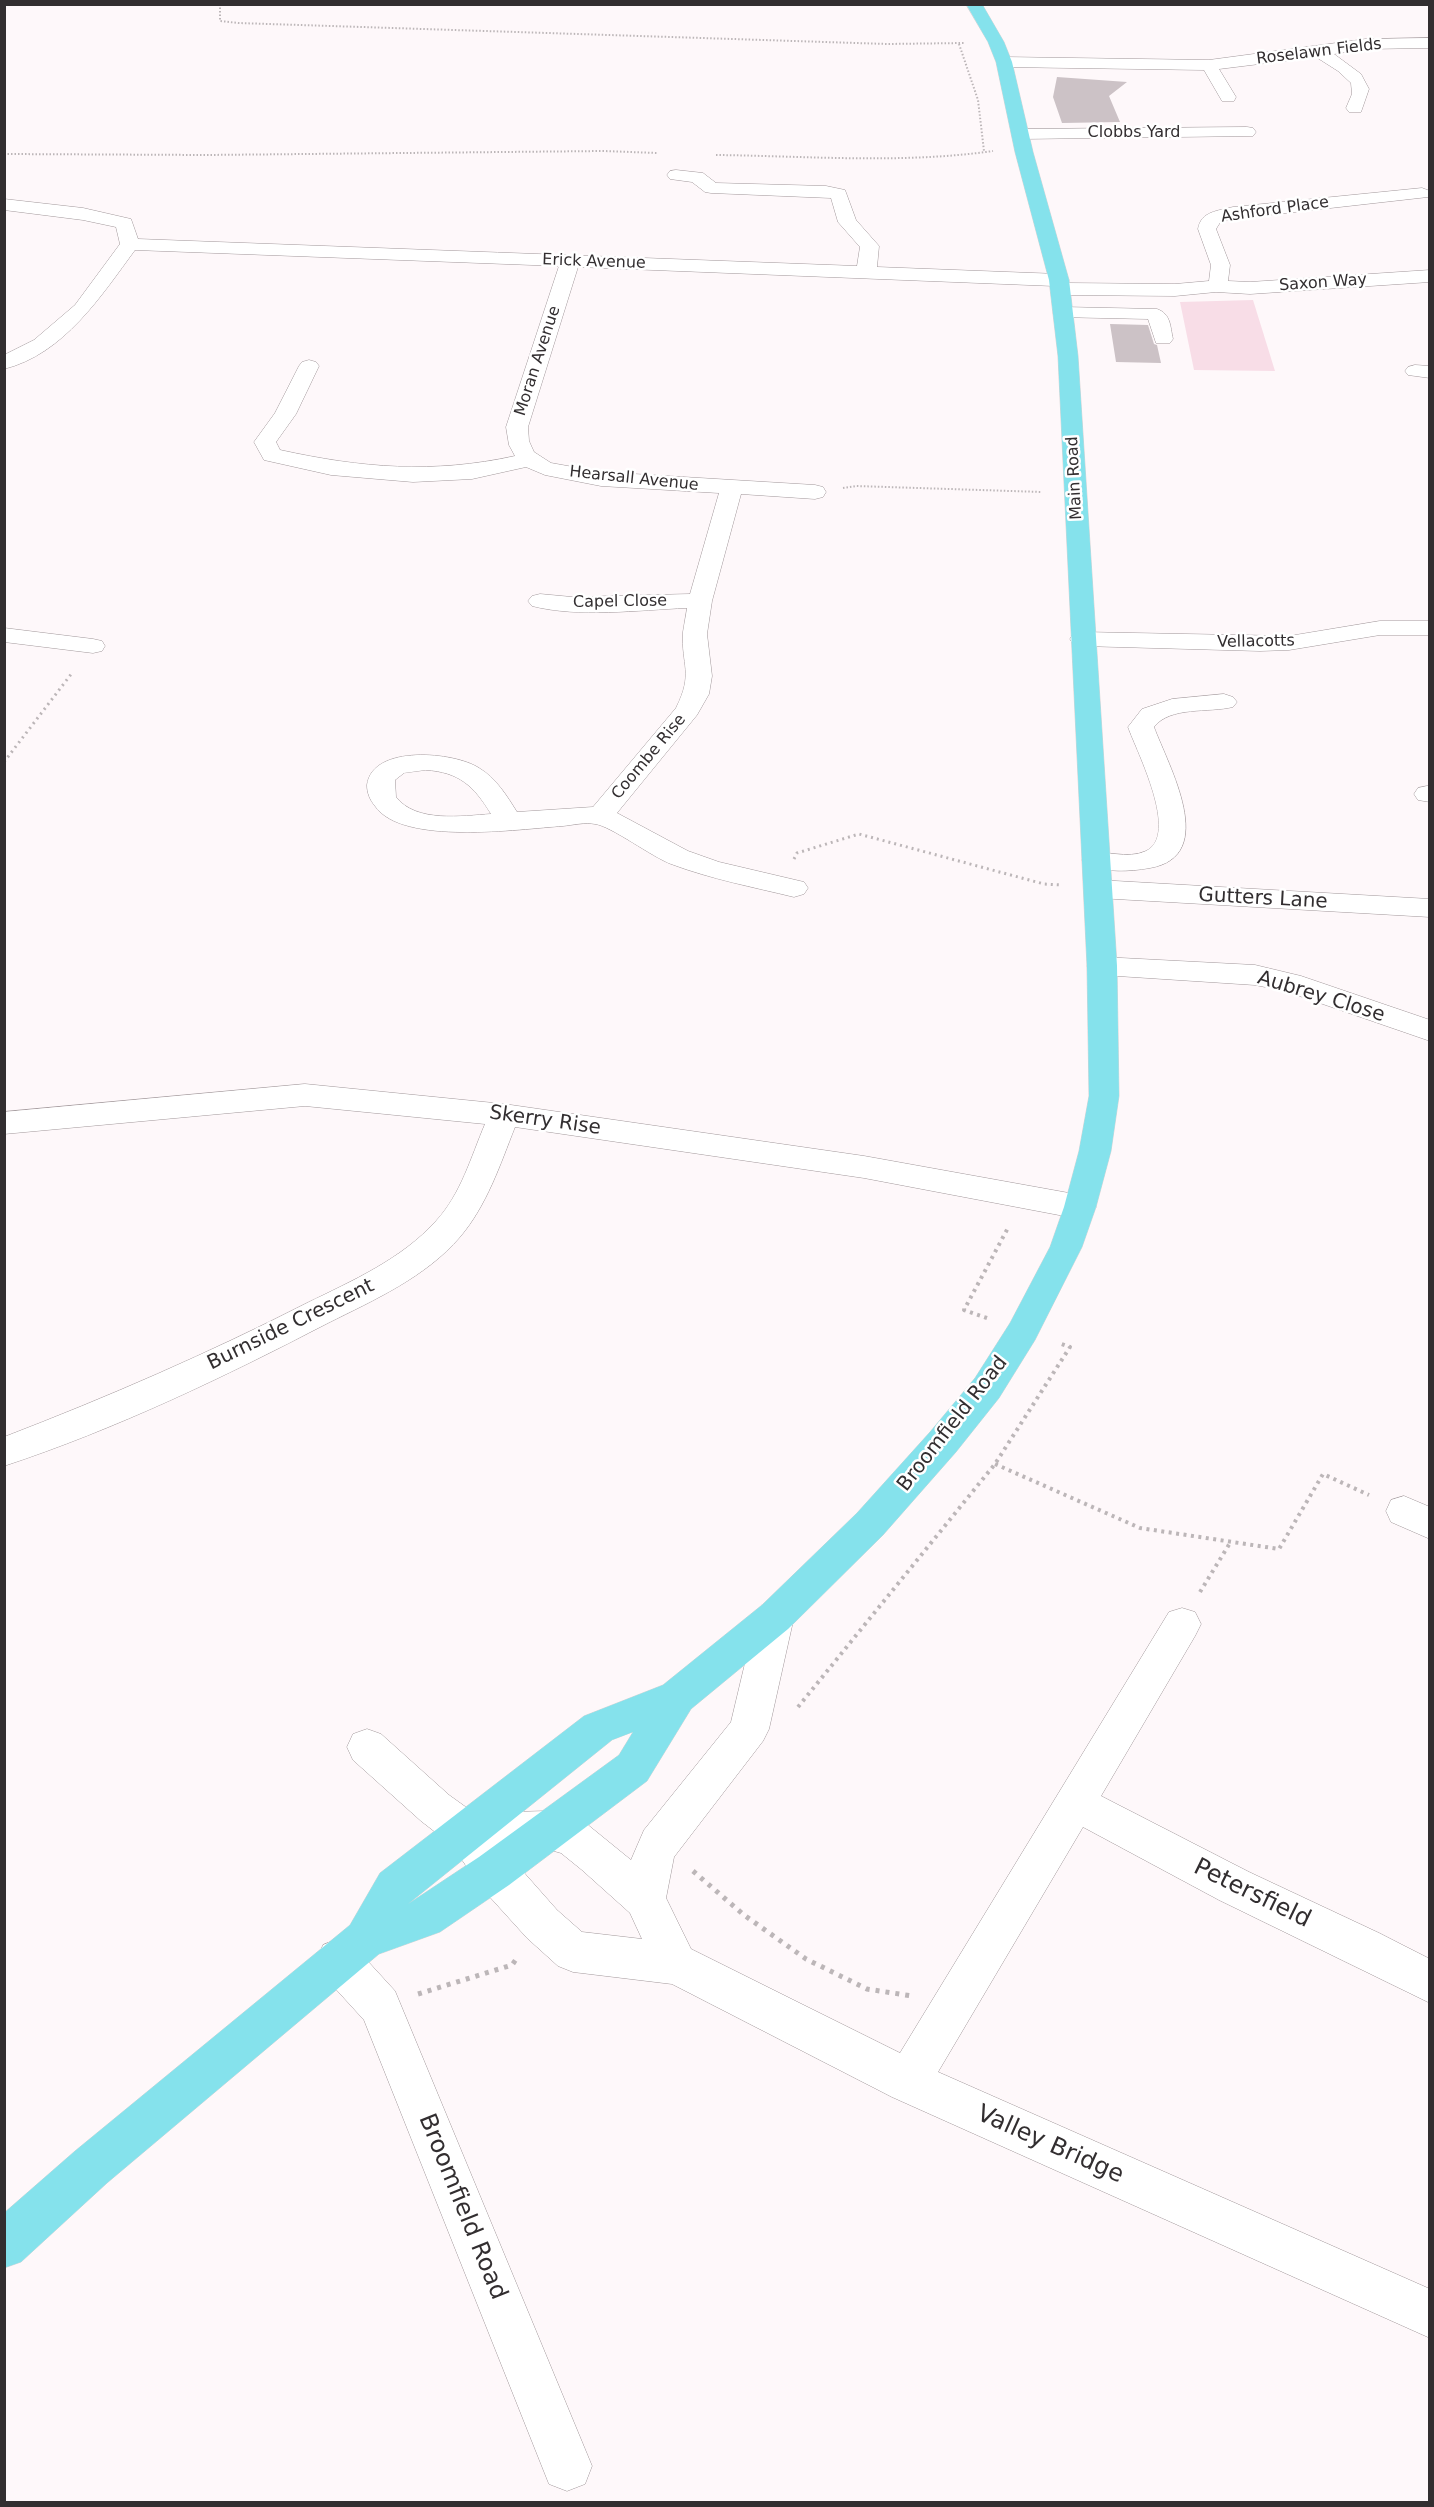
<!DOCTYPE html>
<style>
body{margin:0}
#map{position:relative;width:1434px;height:2507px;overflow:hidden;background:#fef8fa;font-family:"DejaVu Sans",sans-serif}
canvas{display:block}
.frame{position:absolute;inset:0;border:6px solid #322e30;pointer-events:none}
</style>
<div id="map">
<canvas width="1434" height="2507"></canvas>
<div class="frame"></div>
</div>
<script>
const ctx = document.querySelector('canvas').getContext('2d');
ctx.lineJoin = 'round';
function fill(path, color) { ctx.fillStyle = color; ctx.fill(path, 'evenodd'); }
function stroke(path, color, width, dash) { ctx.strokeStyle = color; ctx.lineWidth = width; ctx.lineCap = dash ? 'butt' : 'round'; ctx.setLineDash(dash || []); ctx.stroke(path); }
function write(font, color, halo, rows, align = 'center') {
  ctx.font = font + ' "DejaVu Sans",sans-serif'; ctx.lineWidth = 5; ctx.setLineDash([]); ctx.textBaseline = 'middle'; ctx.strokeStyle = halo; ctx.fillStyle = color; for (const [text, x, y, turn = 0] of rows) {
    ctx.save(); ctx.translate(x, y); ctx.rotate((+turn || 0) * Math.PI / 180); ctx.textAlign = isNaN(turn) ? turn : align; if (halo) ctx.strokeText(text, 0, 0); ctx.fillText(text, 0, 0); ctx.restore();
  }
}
fill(new Path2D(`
 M1253,300L1275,371L1194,370L1180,302Z`), '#f8dde7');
fill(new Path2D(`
 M1057,77L1127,82L1109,96L1120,122L1062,123L1053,97Z
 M1110,324L1148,325L1154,344L1157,345L1161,363L1116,362Z`), '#ccc2c6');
const minor = new Path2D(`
 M1430,38V48L1366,49L1334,54L1361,74L1369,89L1361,112H1349L1346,108L1352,94L1351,83L1338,71L1316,57L1219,69L1236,97L1234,101H1222L1204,70L1004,67L996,62L1004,57L1209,60L1366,39Z
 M1247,127L1253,128L1256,132L1253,136L1021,139L1015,138L1012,134L1015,130L1021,129Z
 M676,170L703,173L716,183L826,186L845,190L856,220L879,246L877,267L1059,274L1066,276L1069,280L1067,283L1175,284L1209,281L1211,265L1198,229C1201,211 1218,211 1233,207L1422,188L1430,191L1428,197L1233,219L1221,221L1216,229L1230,265L1228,281L1250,282L1430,270V282L1250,294L1216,292L1175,296L1061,295L1054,293L1051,289L1054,286L578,267L528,427L529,441L534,452L551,463L601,472L815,485L823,487L826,492L823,497L815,499L741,494L712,601L707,634L712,676L709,694L697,715L617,813L688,851L719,862L804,882L808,888L804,894L794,897C753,887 711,879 671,864C652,857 611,826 595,824C585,822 573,825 563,826C520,829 402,846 375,806C370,800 367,793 367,785C372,744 455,752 479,768C496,778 507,796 517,812L593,807L676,708C694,672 681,666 683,632C684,624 686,616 687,608C638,610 579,618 532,606L528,601L532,596L540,594L572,597L690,594L719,493L601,486L545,475L526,467L472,479L413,482L331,475L264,460L254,442L275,413L299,366L302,362L309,360L316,362L319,366L296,414L276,442L280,450C362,468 433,474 515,456L509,445L506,427L559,266L135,250C101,296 64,354 4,369V355L34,340L75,305L120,244L116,227L83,220L4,210V199L83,208L131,219L138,239L857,266L860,247L838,222L831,198L711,193L705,192L692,182L670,179L667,175L670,171ZM426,770C459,772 474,786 491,814C462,816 416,823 396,797L395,780L404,773Z
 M1063,307L1157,309C1171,314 1170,326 1173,339L1170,343H1156L1148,319L1056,317L1053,313L1056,309Z
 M1415,365L1430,366V378L1408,375L1405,371L1408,367Z
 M1380,621H1430V635H1380L1289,650L1260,651L1082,646L1073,644L1070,639L1073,634L1082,632L1289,636Z
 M4,628L93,639L102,641L105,646L102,651L93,653L4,642Z
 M1224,694L1233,697L1237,702L1233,707C1209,713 1170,706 1154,727C1168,765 1220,856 1150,868C1128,872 1108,872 1086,866L1082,860L1086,854C1105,849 1127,860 1146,851C1180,835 1137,752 1128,727L1142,709L1172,699Z
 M1427,786H1430V802L1418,800L1414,794L1418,788Z
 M1098,880L1430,899V917L1098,898L1088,895L1084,889L1088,883Z
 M1102,957L1255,965L1301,976L1430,1020V1041L1285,991L1255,985L1102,975L1092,973L1087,966L1092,959Z
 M305,1084L504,1104L864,1156L1080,1195L1091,1199L1096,1207L1091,1215L1080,1219L864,1178L515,1127C500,1165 487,1205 460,1237C426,1277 374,1300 328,1323C224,1377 116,1429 4,1466V1437C108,1397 209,1353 307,1303C352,1281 402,1259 436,1221C461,1194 471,1157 485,1124L305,1106L4,1134V1112Z
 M1404,1496L1430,1507V1539L1391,1522L1386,1511L1391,1500Z
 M775,1601L788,1605L794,1617L769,1729L763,1741L674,1857L666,1898L691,1949L900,2053L1169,1612L1182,1608L1195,1612L1201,1624L1195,1636L1101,1796L1249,1872L1379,1933L1430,1959V2003L1219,1900L1083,1827L938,2072L1430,2289V2338L892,2097L672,1984L573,1972L558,1966L527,1938L479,1885L452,1845L421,1821L353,1760L347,1747L353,1734L367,1729L381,1734L449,1795L474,1813L547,1811L588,1825L631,1860L644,1830L731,1722L756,1617L762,1605ZM547,1849L561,1853L582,1870L630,1913L642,1939L582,1932L557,1910L504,1850Z
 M338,1939L353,1945L395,1991L592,2466L585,2484L567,2491L549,2484L364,2020L323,1975L317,1960L323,1945Z`);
const major = new Path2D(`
 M966,4H982L1004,42L1012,62L1033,152L1069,280L1078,356L1117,966L1119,1096L1111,1151L1096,1207L1082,1247L1035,1340L999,1398L956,1452L883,1535L788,1629L691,1709L647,1781L509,1885L440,1932L379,1954L107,2183L21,2262L4,2268V2213L75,2151L350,1925L380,1873L584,1716L663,1685L762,1605L857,1513L930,1432L975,1378L1010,1323L1050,1247L1064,1207L1079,1151L1089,1096L1087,966L1058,356L1049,280L1015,152L996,62L988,42ZM633,1732L619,1755L479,1857L408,1904L612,1740Z`);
stroke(minor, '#a1979a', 1);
stroke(major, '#d6d5d6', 1);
stroke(new Path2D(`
 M220,4V21L238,23L887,44L964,43
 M959,44L978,100L984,151
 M4,154L206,155L603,151L658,153
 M716,155C807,156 902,164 993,151
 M843,488L856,486L1042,492`), '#bcb6b8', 2, [1.5, 2]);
stroke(new Path2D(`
 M4,762L72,673
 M794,859L797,853L859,834L1044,884L1061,885`), '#bcb6b8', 3, [2, 4]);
stroke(new Path2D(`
 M987,1318L964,1310L1009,1226
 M995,1464L1140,1528L1279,1549L1323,1474L1369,1495
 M1200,1592L1230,1543
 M798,1707L995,1464L1070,1347L1059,1343`), '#bcb6b8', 4, [3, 4.5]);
stroke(new Path2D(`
 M693,1871L744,1915L806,1959L867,1989L912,1996
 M418,1994L512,1965L517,1958`), '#bcb6b8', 5, [4, 6]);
fill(minor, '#fff');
fill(major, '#85e2ec');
write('16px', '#322e30', '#fff', [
 ["Roselawn Fields",1319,52,-7],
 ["Clobbs Yard",1134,133],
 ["Ashford Place",1275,210,-8],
 ["Erick Avenue",594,262,2],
 ["Saxon Way",1323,283,-4],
 ["Moran Avenue",538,361,-72],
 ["Main Road",1075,478,-93],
 ["Hearsall Avenue",634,479,6],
 ["Capel Close",620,602,-1],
 ["Vellacotts",1256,642,-1],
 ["Coombe Rise",649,757,-50]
]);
write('20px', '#322e30', '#fff', [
 ["Gutters Lane",1263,899,3],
 ["Aubrey Close",1321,997,17],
 ["Skerry Rise",545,1121,8],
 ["Burnside Crescent",291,1325,-26],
 ["Broomfield Road",953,1424,-52]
]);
write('24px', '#322e30', '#fff', [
 ["Petersfield",1252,1894,26],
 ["Valley Bridge",1050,2145,24],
 ["Broomfield Road",462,2207,68]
]);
</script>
